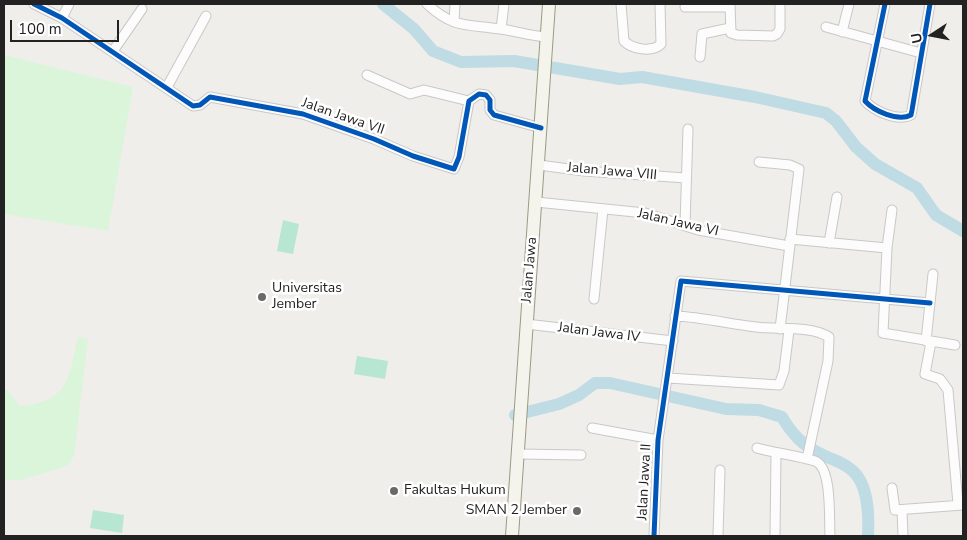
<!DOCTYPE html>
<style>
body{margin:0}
#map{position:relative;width:967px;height:540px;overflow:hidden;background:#f0eeeb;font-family:"Nunito Sans",sans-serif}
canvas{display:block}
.frame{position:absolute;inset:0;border:5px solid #222;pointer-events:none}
.north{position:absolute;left:907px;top:10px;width:50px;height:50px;-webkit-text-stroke:4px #fff;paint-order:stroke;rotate:259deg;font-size:14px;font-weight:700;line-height:20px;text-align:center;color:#222}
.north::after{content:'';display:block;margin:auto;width:18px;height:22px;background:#222;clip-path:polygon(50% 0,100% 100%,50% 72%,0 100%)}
.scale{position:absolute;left:10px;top:20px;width:109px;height:22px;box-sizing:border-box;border:2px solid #222;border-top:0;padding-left:6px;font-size:15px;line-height:18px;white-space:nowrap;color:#222;-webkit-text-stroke:4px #fff;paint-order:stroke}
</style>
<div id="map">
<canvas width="967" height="540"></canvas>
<div class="frame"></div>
<div class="north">U</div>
<div class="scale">100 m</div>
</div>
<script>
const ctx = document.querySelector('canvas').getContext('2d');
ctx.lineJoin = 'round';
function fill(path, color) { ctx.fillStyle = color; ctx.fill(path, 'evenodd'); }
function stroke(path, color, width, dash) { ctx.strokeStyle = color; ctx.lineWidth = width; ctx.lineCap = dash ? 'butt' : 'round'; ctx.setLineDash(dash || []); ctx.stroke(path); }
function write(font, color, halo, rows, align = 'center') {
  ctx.font = font + ' "Nunito Sans",sans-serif'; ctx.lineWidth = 5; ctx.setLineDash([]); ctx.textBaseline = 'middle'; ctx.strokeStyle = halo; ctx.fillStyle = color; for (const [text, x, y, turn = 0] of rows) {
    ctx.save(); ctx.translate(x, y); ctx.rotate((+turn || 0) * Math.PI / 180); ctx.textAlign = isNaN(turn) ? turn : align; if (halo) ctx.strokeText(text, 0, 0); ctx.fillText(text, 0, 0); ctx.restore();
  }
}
fill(new Path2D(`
 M4,55L133,87L108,231L4,214Z
 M78,337L88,339L74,456L67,466L21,480H4V389L8,390L20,406C69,402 69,377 78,337Z`), '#daf5da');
fill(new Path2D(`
 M283,220L299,224L293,254L277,251Z
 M357,356L388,361L385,379L354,374Z
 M93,510L124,515L122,533L90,528Z`), '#b7e6d2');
stroke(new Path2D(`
 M383,4L414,29L433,51L461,62L514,61L620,79L642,77L755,97L826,113L836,121L856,147L875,164L917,188L936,215L963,231
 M515,415L559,404L579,395L595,383H610L726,409L759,410L782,417C792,434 803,446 821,454C830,459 840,461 849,468C869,481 869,515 868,536`), '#bfdbe3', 12);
const street = new Path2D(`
 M34,4L62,18L193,106L200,105L210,97L303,114L374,139L413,156L454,169L459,157L469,101L479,94L486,95L490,100V110L494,115L541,128
 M427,4C454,29 467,24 500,29C516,31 530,36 547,37
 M621,4L624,41C632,49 652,53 661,44L660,4
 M730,4L731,33L737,35L773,36L777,34L780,29V4
 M885,4L865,101C874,111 898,122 911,115L912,110L930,4
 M685,7H730
 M62,18L69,4
 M454,22L455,4
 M826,27L921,53
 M501,29L504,4
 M842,32L849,4
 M113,51L142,9
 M700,57L702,34L730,28
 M367,75L410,94L424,90L469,101
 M167,87L206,16
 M759,162L790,165L799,169L780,329
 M539,165L584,171L686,178
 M536,202L645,213L698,230L789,246
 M685,225L688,129
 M790,239L887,248L883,333L955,345
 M829,243L837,197
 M887,248L892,210
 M594,299L603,209
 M675,316C702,317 729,324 756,327C778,330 810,325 829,337L828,361L807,459
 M526,324L673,341
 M926,341L933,274
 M931,342L925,374L940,379L948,390L958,504
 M668,378L779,385L784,371L789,330
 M592,428L658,440
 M757,448C769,452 811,458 817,462C832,471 829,520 830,536
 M519,454L581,455
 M892,488L895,510L963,505
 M902,510L903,536
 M654,536L658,440L681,281L930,303
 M718,536L720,470
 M775,536L776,454`);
const secondary = new Path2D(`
 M512,536L549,4`);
stroke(street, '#c9c8c7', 11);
stroke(secondary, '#999a82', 14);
stroke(street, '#fdfcfc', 9);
stroke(secondary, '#f4f4ed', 12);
stroke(new Path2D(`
 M34,4L62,18L193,106L200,105L210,97L303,114L374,139L413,156L454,169L459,157L469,101L479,94L486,95L490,100V110L494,115L541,128
 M885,4L865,101C874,111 898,122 911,115L912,110L930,4
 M654,536L658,440L681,281L930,303`), '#0057b8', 5);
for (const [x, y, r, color] of [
 [262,297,5,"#6a6968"],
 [394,491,5,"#6a6968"],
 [577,511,5,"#6a6968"]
]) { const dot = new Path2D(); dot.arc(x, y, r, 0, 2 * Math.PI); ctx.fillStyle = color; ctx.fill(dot); stroke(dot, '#fff', 2); }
write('14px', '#222', '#fff', [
 ["Jalan Jawa VII",343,117,19],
 ["Jalan Jawa VIII",612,172,5],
 ["Jalan Jawa VI",678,223,13],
 ["Jalan Jawa",530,270,-85],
 ["Jalan Jawa IV",599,333,7],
 ["Jalan Jawa II",645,482,-87]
]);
write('14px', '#222', '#fff', [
 ["Universitas",272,289],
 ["Jember",272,305],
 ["Fakultas Hukum",404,491],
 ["SMAN 2 Jember",567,511,"right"]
], 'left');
</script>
